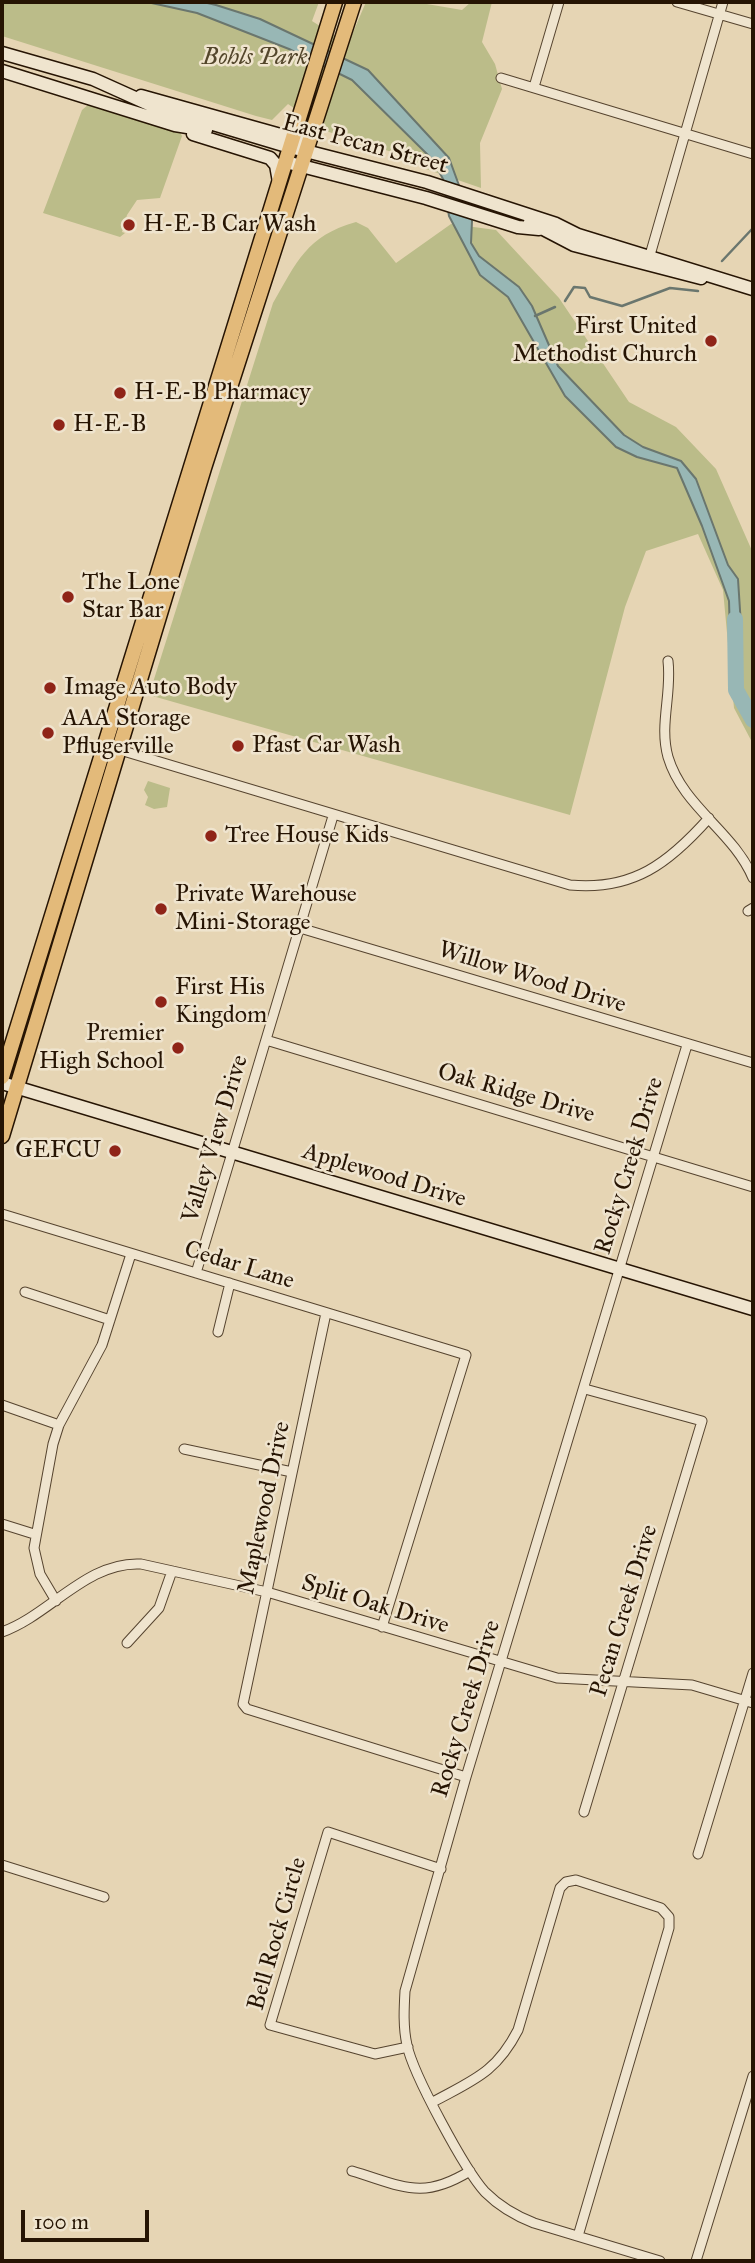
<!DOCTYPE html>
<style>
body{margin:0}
#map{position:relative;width:755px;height:2263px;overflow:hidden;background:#e6d5b4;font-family:"IM FELL Great Primer",serif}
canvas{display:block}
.frame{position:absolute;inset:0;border:4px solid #261403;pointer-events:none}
.scale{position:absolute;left:21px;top:2210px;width:128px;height:32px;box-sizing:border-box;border:4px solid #261403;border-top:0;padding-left:9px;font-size:21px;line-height:24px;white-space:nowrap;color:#261403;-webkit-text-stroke:5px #efe4ce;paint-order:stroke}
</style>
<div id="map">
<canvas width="755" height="2263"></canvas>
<div class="frame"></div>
<div class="scale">100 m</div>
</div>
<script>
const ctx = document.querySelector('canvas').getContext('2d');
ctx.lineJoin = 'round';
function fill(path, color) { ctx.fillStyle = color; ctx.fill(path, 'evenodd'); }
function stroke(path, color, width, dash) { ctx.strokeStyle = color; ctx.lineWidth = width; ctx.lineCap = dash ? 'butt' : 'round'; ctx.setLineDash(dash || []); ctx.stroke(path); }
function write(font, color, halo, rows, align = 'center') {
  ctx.font = font + ' "IM FELL Great Primer",serif'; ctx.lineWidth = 5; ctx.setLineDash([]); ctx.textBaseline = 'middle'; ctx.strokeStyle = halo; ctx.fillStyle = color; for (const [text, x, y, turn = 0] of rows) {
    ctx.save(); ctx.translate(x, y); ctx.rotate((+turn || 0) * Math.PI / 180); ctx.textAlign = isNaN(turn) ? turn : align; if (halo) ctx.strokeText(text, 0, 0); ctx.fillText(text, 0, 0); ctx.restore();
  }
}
fill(new Path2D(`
 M2,2H319L312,21L348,44L366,2H415L462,10L471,2H492L482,42L495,64L502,89L480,143L481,188L426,169L395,153L329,132L288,104L272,120L256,116L2,36Z
 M89,104L179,130L182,136L160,198L137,200L127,215L122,232L125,233L120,237L43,213L82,110Z
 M356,222L368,228L396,263L451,224L496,230L559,298L629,402L676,427L716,469L753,553V744L734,708L723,590L698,534L646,551L625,607L570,815L149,695L273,303C297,262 306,236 356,222Z
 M148,781L170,788L167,807L154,809L145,805L148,797L144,790Z`), '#bbbc89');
const water = new Path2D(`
 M147,2H203L216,5L260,19L368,70L449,158L472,221L471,243L479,256L519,287L532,306L558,366L624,435L643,447L681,461L696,479L728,565L738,579L742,641L730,636L729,601L702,526L677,468L637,457L616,447L565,396L508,297L480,275L449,216L443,179L432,159L352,80L289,49L197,13Z`);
fill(water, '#98b7b5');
stroke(water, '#6a766e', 2);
stroke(new Path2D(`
 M722,261L753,228
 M565,301L574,287L585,288L590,297L622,306L670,288L698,291
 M535,316L555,307`), '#6a766e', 2.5);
stroke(new Path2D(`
 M735,619L736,690L753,720`), '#98b7b5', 16);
const street = new Path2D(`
 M677,2L753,24
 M501,78L753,154
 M534,87L559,2
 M650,255L723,2
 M668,661C672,694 659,725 668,757C683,807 733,831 753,878
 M120,750L570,885C633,891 669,863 709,818
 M748,911L753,908
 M300,928L753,1063
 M266,1040L753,1187
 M2,1214L466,1355L382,1627
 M196,1273L333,816
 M25,1292L110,1320
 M326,1313L243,1704L247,1709L466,1777
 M218,1332L230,1283
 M2,1405L59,1425
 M184,1449L292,1472
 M2,1524L34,1534
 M56,1601L40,1574L34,1548L53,1444L59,1425L102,1345L131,1254
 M2,1632C50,1615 87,1561 141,1564L267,1592L557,1678L692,1685L753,1703
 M127,1643L159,1608L172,1571
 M584,1812L702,1421L585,1389
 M698,1854L753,1673
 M2,1865L104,1897
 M408,2047L375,2054L270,2025L328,1832L441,1869
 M433,2102C473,2080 496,2073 518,2030L560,1888L566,1882L576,1880L661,1908L669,1917V1928L578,2236
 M352,2171C403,2186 421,2201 470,2171
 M660,2261L534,2223C516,2216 499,2206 485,2192C465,2170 413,2074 407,2045C403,2027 404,2009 405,1991L466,1777L687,1045
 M696,2261L753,2076`);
const secondary = new Path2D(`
 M2,53L93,79L153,106L290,147L427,182L556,224L578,235L753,289
 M2,71L175,125L206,130
 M141,96L302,141
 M193,134L270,158L276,165L279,182
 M286,162L426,198L518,227L539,229
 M530,222L574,245L701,278
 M2,1083L753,1309`);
const primary = new Path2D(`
 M2,1077L335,2
 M2,1136L204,468L354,2`);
stroke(street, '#56442f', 11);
stroke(secondary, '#261403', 15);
stroke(primary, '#261403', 17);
stroke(street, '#efe4ce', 9);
stroke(secondary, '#efe4ce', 12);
stroke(primary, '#e3ba7a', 14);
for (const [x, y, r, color] of [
 [129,225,7,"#8f2418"],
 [711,341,7,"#8f2418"],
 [120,393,7,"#8f2418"],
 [59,425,7,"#8f2418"],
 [68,597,7,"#8f2418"],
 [50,688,7,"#8f2418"],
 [48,733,7,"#8f2418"],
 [238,746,7,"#8f2418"],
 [211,836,7,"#8f2418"],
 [161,909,7,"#8f2418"],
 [161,1002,7,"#8f2418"],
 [178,1048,7,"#8f2418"],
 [115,1151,7,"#8f2418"]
]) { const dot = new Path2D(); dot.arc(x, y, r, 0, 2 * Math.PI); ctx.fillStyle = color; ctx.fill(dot); stroke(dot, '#efe4ce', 2.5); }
write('italic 24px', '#53462b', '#efe4ce', [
 ["Bohls Park",255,58]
]);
write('24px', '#261403', '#efe4ce', [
 ["East Pecan Street",365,145,15],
 ["Willow Wood Drive",532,978,17],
 ["Oak Ridge Drive",516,1094,16],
 ["Valley View Drive",216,1139,-73],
 ["Rocky Creek Drive",630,1166,-73],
 ["Applewood Drive",384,1176,17],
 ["Cedar Lane",239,1266,17],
 ["Maplewood Drive",265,1508,-78],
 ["Split Oak Drive",375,1605,17],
 ["Pecan Creek Drive",625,1611,-73],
 ["Rocky Creek Drive",467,1709,-73],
 ["Bell Rock Circle",278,1934,-74]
]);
write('24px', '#261403', '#efe4ce', [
 ["H-E-B Car Wash",143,225],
 ["First United",697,327,"right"],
 ["Methodist Church",697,355,"right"],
 ["H-E-B Pharmacy",134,393],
 ["H-E-B",73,425],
 ["The Lone",82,583],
 ["Star Bar",82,611],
 ["Image Auto Body",64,688],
 ["AAA Storage",62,719],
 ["Pflugerville",62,747],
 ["Pfast Car Wash",252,746],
 ["Tree House Kids",225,836],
 ["Private Warehouse",175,895],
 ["Mini-Storage",175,923],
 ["First His",175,988],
 ["Kingdom",175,1016],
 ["Premier",164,1034,"right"],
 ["High School",164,1062,"right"],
 ["GEFCU",101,1151,"right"]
], 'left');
</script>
